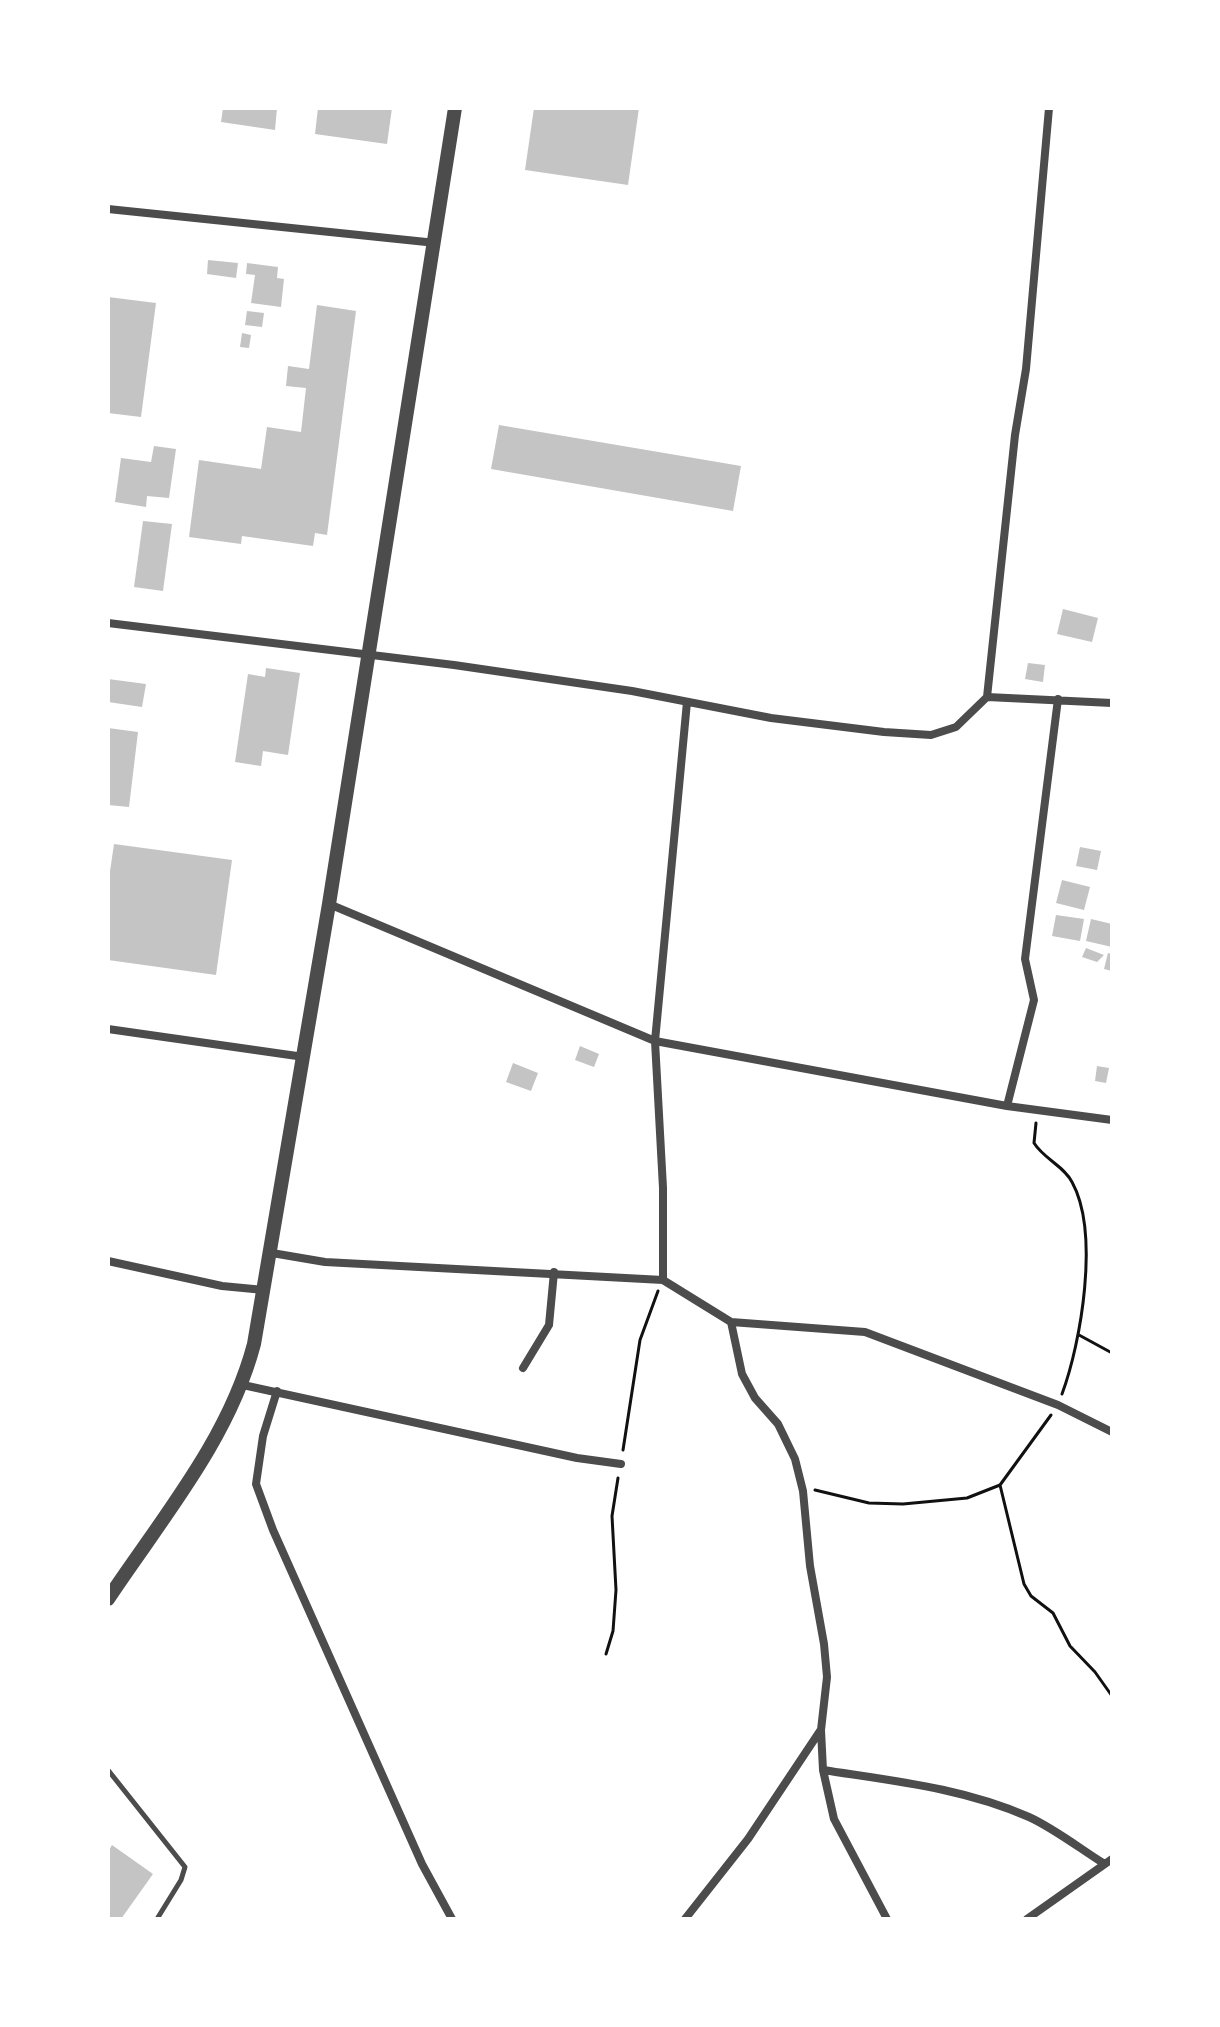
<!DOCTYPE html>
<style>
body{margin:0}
#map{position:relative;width:1220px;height:2027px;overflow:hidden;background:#fff;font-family:Mulish,sans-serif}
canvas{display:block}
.frame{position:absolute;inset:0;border:110px solid #fff;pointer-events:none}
</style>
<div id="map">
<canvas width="1220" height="2027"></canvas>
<div class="frame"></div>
</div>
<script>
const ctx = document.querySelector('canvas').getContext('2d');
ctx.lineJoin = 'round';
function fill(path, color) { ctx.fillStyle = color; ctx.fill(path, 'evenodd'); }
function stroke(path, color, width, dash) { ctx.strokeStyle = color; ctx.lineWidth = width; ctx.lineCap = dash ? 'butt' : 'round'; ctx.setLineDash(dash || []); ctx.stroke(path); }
fill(new Path2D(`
 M223,108H277L275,130L221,122Z
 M318,108H392L387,144L315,134Z
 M534,108H639L628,185L525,170Z
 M208,260L238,263L236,278L207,274Z
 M247,263L278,267L277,278L284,279L281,307L251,303L255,275L246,274Z
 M108,297L156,303L141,417L108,413Z
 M317,305L356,311L327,535L315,533L313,546L242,536L241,544L189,537L199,460L261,469L267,427L301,432L306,388L286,386L288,366L309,369Z
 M247,311L264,313L262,327L245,325Z
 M242,333L251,335L249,348L240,347Z
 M499,425L741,466L733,511L491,469Z
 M154,446L176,449L169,498L147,496L146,507L115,502L121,458L151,462Z
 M143,521L172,524L163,591L134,587Z
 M1063,609L1098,618L1092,642L1057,634Z
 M1028,663L1045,665L1043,682L1025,679Z
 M266,668L300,673L288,755L263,751L261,766L235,762L248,674L265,677Z
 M108,679L146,684L142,707L108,702Z
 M108,728L138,732L129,807L108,805Z
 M114,844L232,860L216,975L108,960V885Z
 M1080,847L1101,851L1097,870L1076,866Z
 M1062,880L1090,887L1084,910L1056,903Z
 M1056,915L1084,919L1080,941L1052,936Z
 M1091,919L1112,924V947L1086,941Z
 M1086,948L1104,955L1097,962L1082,957Z
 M1108,953L1112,954V971L1104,969Z
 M580,1046L599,1054L594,1067L575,1060Z
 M513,1063L538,1073L531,1091L506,1082Z
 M1097,1066L1109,1068L1106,1083L1095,1081Z
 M112,1845L153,1874L121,1919H108V1852Z`), '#c4c4c4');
stroke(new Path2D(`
 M1036,1123L1034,1143C1044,1159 1064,1166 1072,1182C1100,1233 1081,1343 1062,1394
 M1079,1335L1112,1353
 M623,1450L640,1340L658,1291
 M1000,1485L1024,1584L1031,1596L1053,1613L1070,1646L1095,1672L1112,1696
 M815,1490L869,1503L903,1504L967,1498L1000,1485L1051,1415
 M606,1654L613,1631L616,1590L612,1516L618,1478`), '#111', 3);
stroke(new Path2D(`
 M108,1770L185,1867L181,1880L157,1919`), '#4c4c4c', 5);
stroke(new Path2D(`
 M108,209L436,243
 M108,623L454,665L632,691L771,718L884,732L931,735L956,727L987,697L1112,703
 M987,697L1015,435L1026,369L1049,108
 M687,702L655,1041L663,1188V1280L731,1322L865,1332L1058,1405L1112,1432
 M329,904L655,1041L1007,1106L1112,1120
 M108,1029L304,1057
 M1007,1106L1034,1000L1025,959L1058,699
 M272,1253L325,1262L663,1280
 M108,1261L222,1286L264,1290
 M731,1322L742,1374L755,1398L778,1424L795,1459L803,1491L810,1566L824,1644L827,1677L821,1730L823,1770L834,1819L887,1919
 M523,1368L549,1325L554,1272
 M243,1385L577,1458L621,1464
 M277,1391L263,1436L256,1484L273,1530L422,1864L452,1919
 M823,1770C894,1781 963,1788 1029,1817C1055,1829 1079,1848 1103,1863
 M685,1919L748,1839L820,1731
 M1027,1919L1112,1859`), '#4c4c4c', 8);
stroke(new Path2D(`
 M108,1599C162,1518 229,1439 254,1344L329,904L455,108`), '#4c4c4c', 14);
</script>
